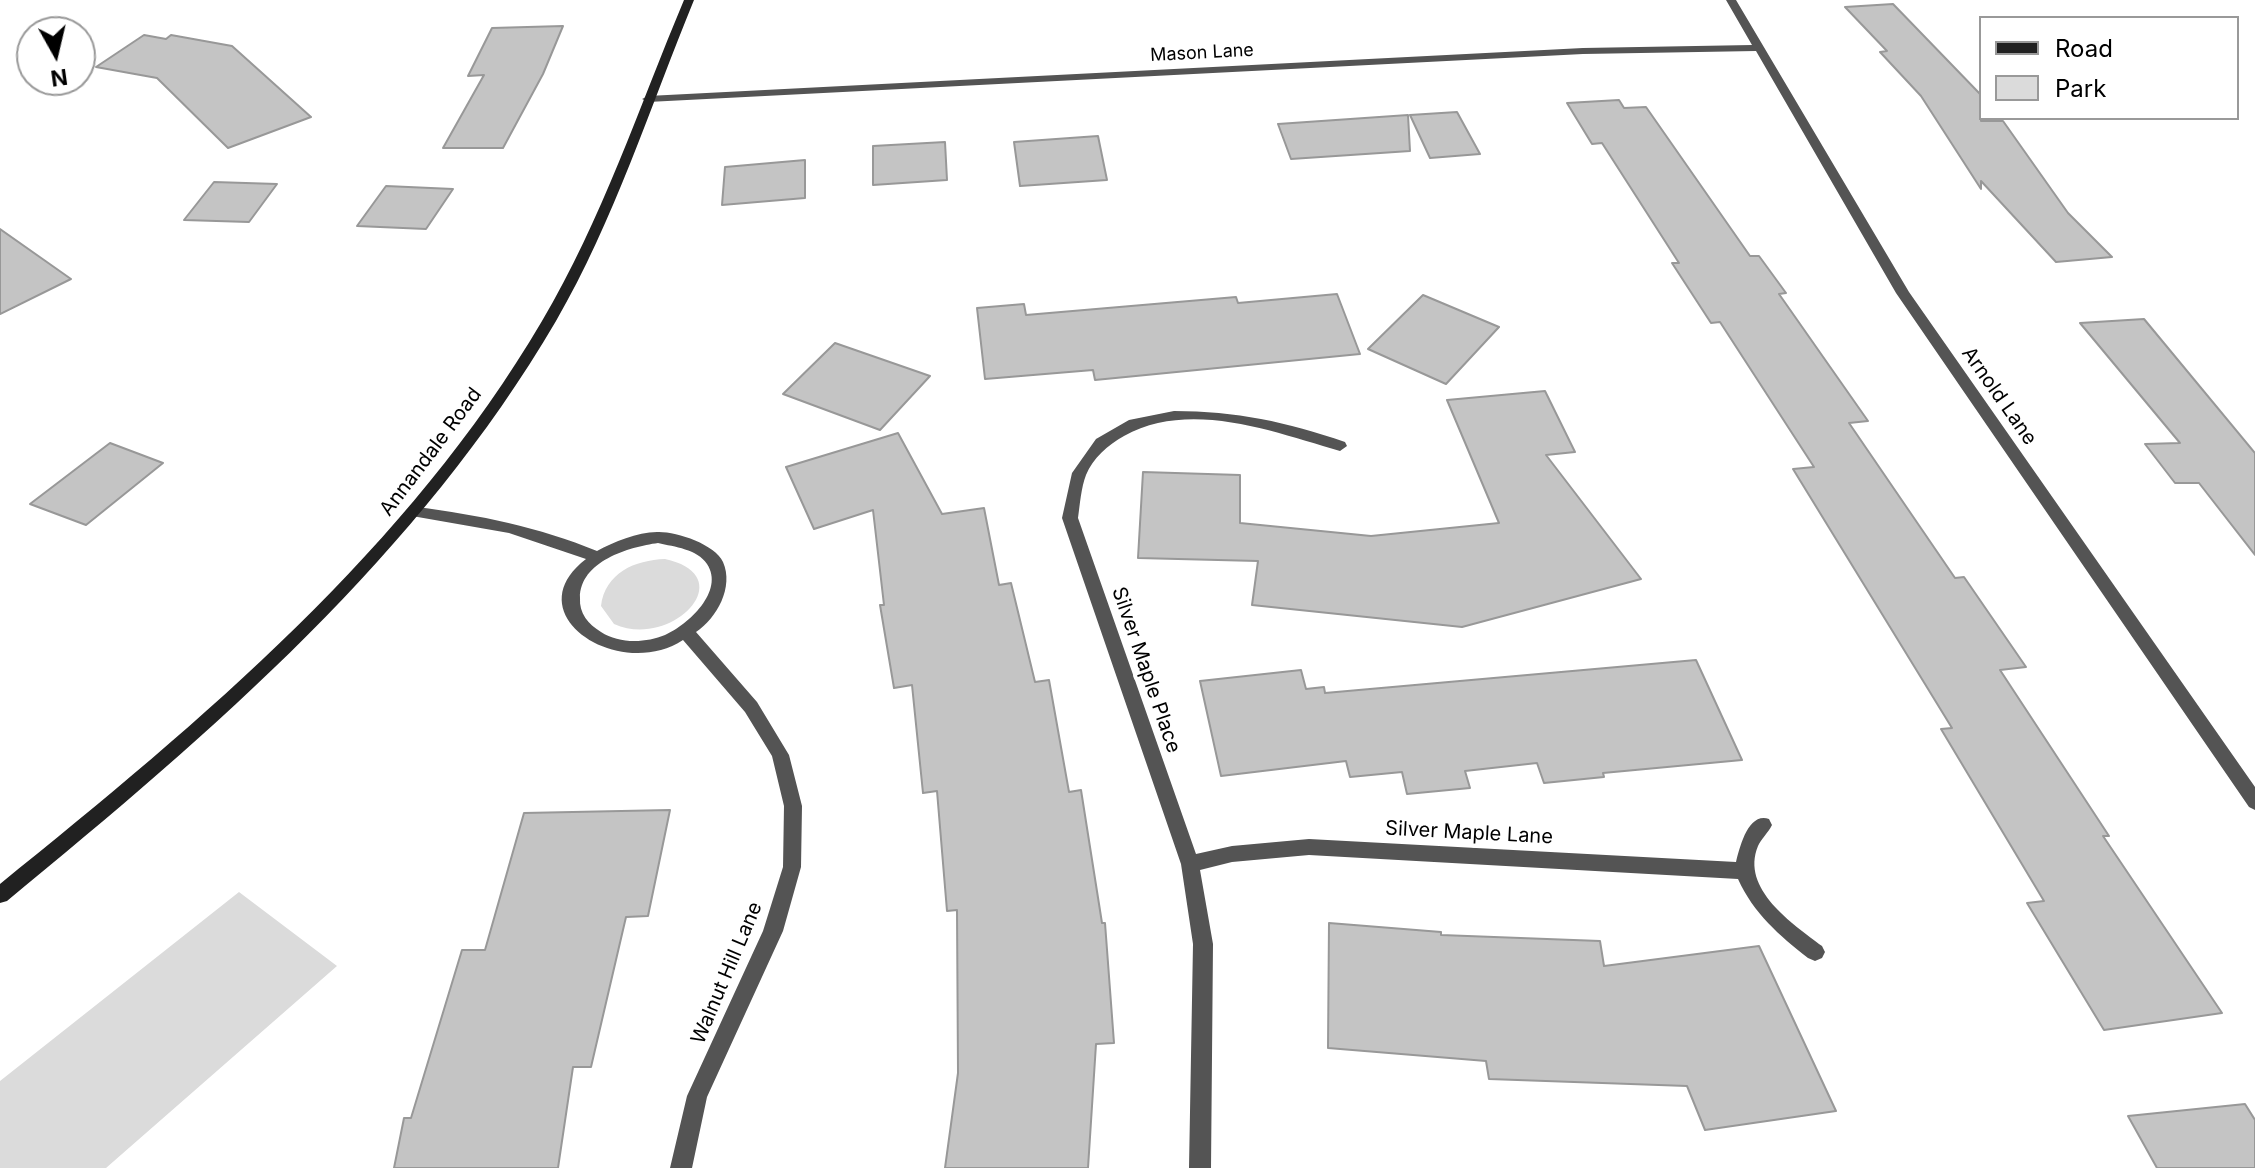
<!DOCTYPE html>
<style>
body{margin:0}
#map{position:relative;width:2255px;height:1168px;overflow:hidden;background:#fff;font-family:Inter,sans-serif}
canvas{display:block}
.legend{position:absolute;left:1979px;top:16px;width:260px;height:104px;box-sizing:border-box;background:#fff;border:2px solid #999;margin:0;padding:10px 14px;list-style:none;font-size:24px;color:#000}
.legend li{display:flex;align-items:center;gap:16px;height:40px}
.legend b{width:40px;border:2px solid #999}
.north{position:absolute;left:16px;top:16px;width:80px;height:80px;box-sizing:border-box;background:#fff;border:2px solid #999;border-radius:50%;rotate:172deg;font-size:22px;font-weight:700;line-height:32px;text-align:center;color:#000}
.north::after{content:'';display:block;margin:auto;width:28px;height:36px;background:#000;clip-path:polygon(50% 0,100% 100%,50% 72%,0 100%)}
</style>
<div id="map">
<canvas width="2255" height="1168"></canvas>
<ul class="legend">
<li><b style="height:10px;background:#212121"></b>Road</li>
<li><b style="height:22px;background:#dbdbdb"></b>Park</li>
</ul>
<div class="north">N</div>
</div>
<script>
const ctx = document.querySelector('canvas').getContext('2d');
ctx.lineJoin = 'round';
function fill(path, color) { ctx.fillStyle = color; ctx.fill(path, 'evenodd'); }
function stroke(path, color, width, dash) { ctx.strokeStyle = color; ctx.lineWidth = width; ctx.lineCap = dash ? 'butt' : 'round'; ctx.setLineDash(dash || []); ctx.stroke(path); }
function write(font, color, halo, rows, align = 'center') {
  ctx.font = font + ' Inter,sans-serif'; ctx.lineWidth = 8; ctx.setLineDash([]); ctx.textBaseline = 'middle'; ctx.strokeStyle = halo; ctx.fillStyle = color; for (const [text, x, y, turn = 0] of rows) {
    ctx.save(); ctx.translate(x, y); ctx.rotate((+turn || 0) * Math.PI / 180); ctx.textAlign = isNaN(turn) ? turn : align; if (halo) ctx.strokeText(text, 0, 0); ctx.fillText(text, 0, 0); ctx.restore();
  }
}
fill(new Path2D(`
 M665,559C743,576 672,650 614,624L601,606C605,573 635,560 665,559Z
 M239,892L337,966L106,1168H0V1081Z`), '#dbdbdb');
const building = new Path2D(`
 M1893,4L1981,95V121H2003L2068,213L2112,257L2056,262L1981,181V189L1921,96L1880,52L1887,51L1845,7Z
 M563,26L543,74L503,148H443L484,75L468,76L492,28Z
 M144,35L166,39L171,35L232,46L311,117L228,148L157,78L96,67Z
 M1619,100L1624,108L1646,107L1750,256H1759L1786,293L1779,294L1868,421L1849,423L1955,578L1964,577L2026,667L2000,670L2109,836H2103L2222,1013L2104,1030L2027,903L2044,901L1941,729L1952,728L1793,469L1814,467L1720,322L1711,323L1672,263H1679L1602,143L1592,144L1567,103Z
 M1457,112L1480,154L1430,158L1410,115Z
 M1408,115L1410,151L1291,159L1278,124Z
 M1098,136L1107,180L1020,186L1014,142Z
 M945,142L947,180L873,185V146Z
 M805,160V198L722,205L725,167Z
 M214,182L277,184L249,222L184,220Z
 M386,186L453,189L426,229L357,226Z
 M0,229L71,279L0,314Z
 M1337,294L1360,354L1095,380L1093,370L985,379L977,308L1024,304L1026,315L1236,297L1238,303Z
 M1423,295L1499,327L1446,384L1368,349Z
 M2144,319L2255,453V555L2199,483H2175L2145,444L2180,443L2080,323Z
 M835,343L930,376L880,430L783,394Z
 M1545,391L1575,452L1546,455L1641,579L1462,627L1252,605L1258,561L1138,558L1143,472L1240,475V523L1371,536L1499,523L1447,400Z
 M898,433L942,514L984,508L999,585L1011,583L1035,682L1049,680L1069,792L1081,790L1102,923H1105L1114,1043L1096,1044L1088,1168H945L958,1073L957,910L947,911L937,791L923,793L912,685L894,688L880,605H884L873,510L814,529L786,467Z
 M110,443L163,463L86,525L30,504Z
 M1696,660L1742,760L1603,773L1604,777L1544,783L1537,763L1465,771L1470,788L1407,794L1402,772L1350,777L1346,761L1221,776L1200,681L1301,670L1306,689L1324,687L1325,693Z
 M670,810L648,916L626,917L591,1067H573L558,1168H394L404,1118H411L462,950H485L524,813Z
 M1329,923L1441,932V935L1600,941L1604,966L1759,946L1836,1111L1705,1130L1687,1086L1489,1079L1486,1061L1328,1048Z
 M2245,1104L2255,1120V1168H2157L2128,1116Z`);
fill(building, '#c4c4c4');
stroke(building, '#989898', 2);
fill(new Path2D(`
 M1726,0H1736L1909,292L2255,787V810L2249,807L1896,293L1756,51L1583,54L648,102L642,99L648,96L1583,48L1752,45Z
 M1174,411C1236,411 1287,422 1345,442L1347,446L1340,451C1274,432 1190,399 1124,436C1108,445 1093,458 1086,475C1081,488 1080,504 1078,518L1196,854L1232,846L1309,839L1736,862C1740,847 1748,812 1769,819L1772,825C1768,833 1761,839 1758,846C1740,889 1793,924 1822,946L1825,952L1822,958L1815,961L1808,958C1779,935 1754,914 1738,879L1309,855L1232,862L1200,870L1213,944L1211,1168H1189L1193,944L1181,864L1062,518L1072,473L1096,439L1129,420Z
 M417,507C479,515 539,527 597,551C614,542 637,532 657,532C675,531 715,544 723,562C734,587 717,618 696,632L757,702L789,755L802,806L801,867L783,931L707,1097L692,1168H670L687,1096L763,931L783,867L784,806L772,756L745,712L683,640C619,682 514,614 586,559L509,533L412,516L409,512ZM658,543C675,547 697,549 707,564C725,591 688,625 665,635C646,643 619,644 601,632C588,624 579,613 580,598C580,561 629,547 658,543Z`), '#545454');
fill(new Path2D(`
 M684,0H694C650,107 614,221 556,321C419,555 214,731 7,901L0,903V884C203,720 408,549 542,321C602,220 639,107 684,0Z`), '#212121');
write('18px', '#000', '#fff', [
 ["Mason Lane",1202,53,-3]
]);
write('20px', '#000', '#fff', [
 ["Arnold Lane",1999,396,55],
 ["Annandale Road",431,452,-53],
 ["Silver Maple Place",1146,670,71],
 ["Silver Maple Lane",1469,833,3],
 ["Walnut Hill Lane",727,973,-67]
]);
</script>
